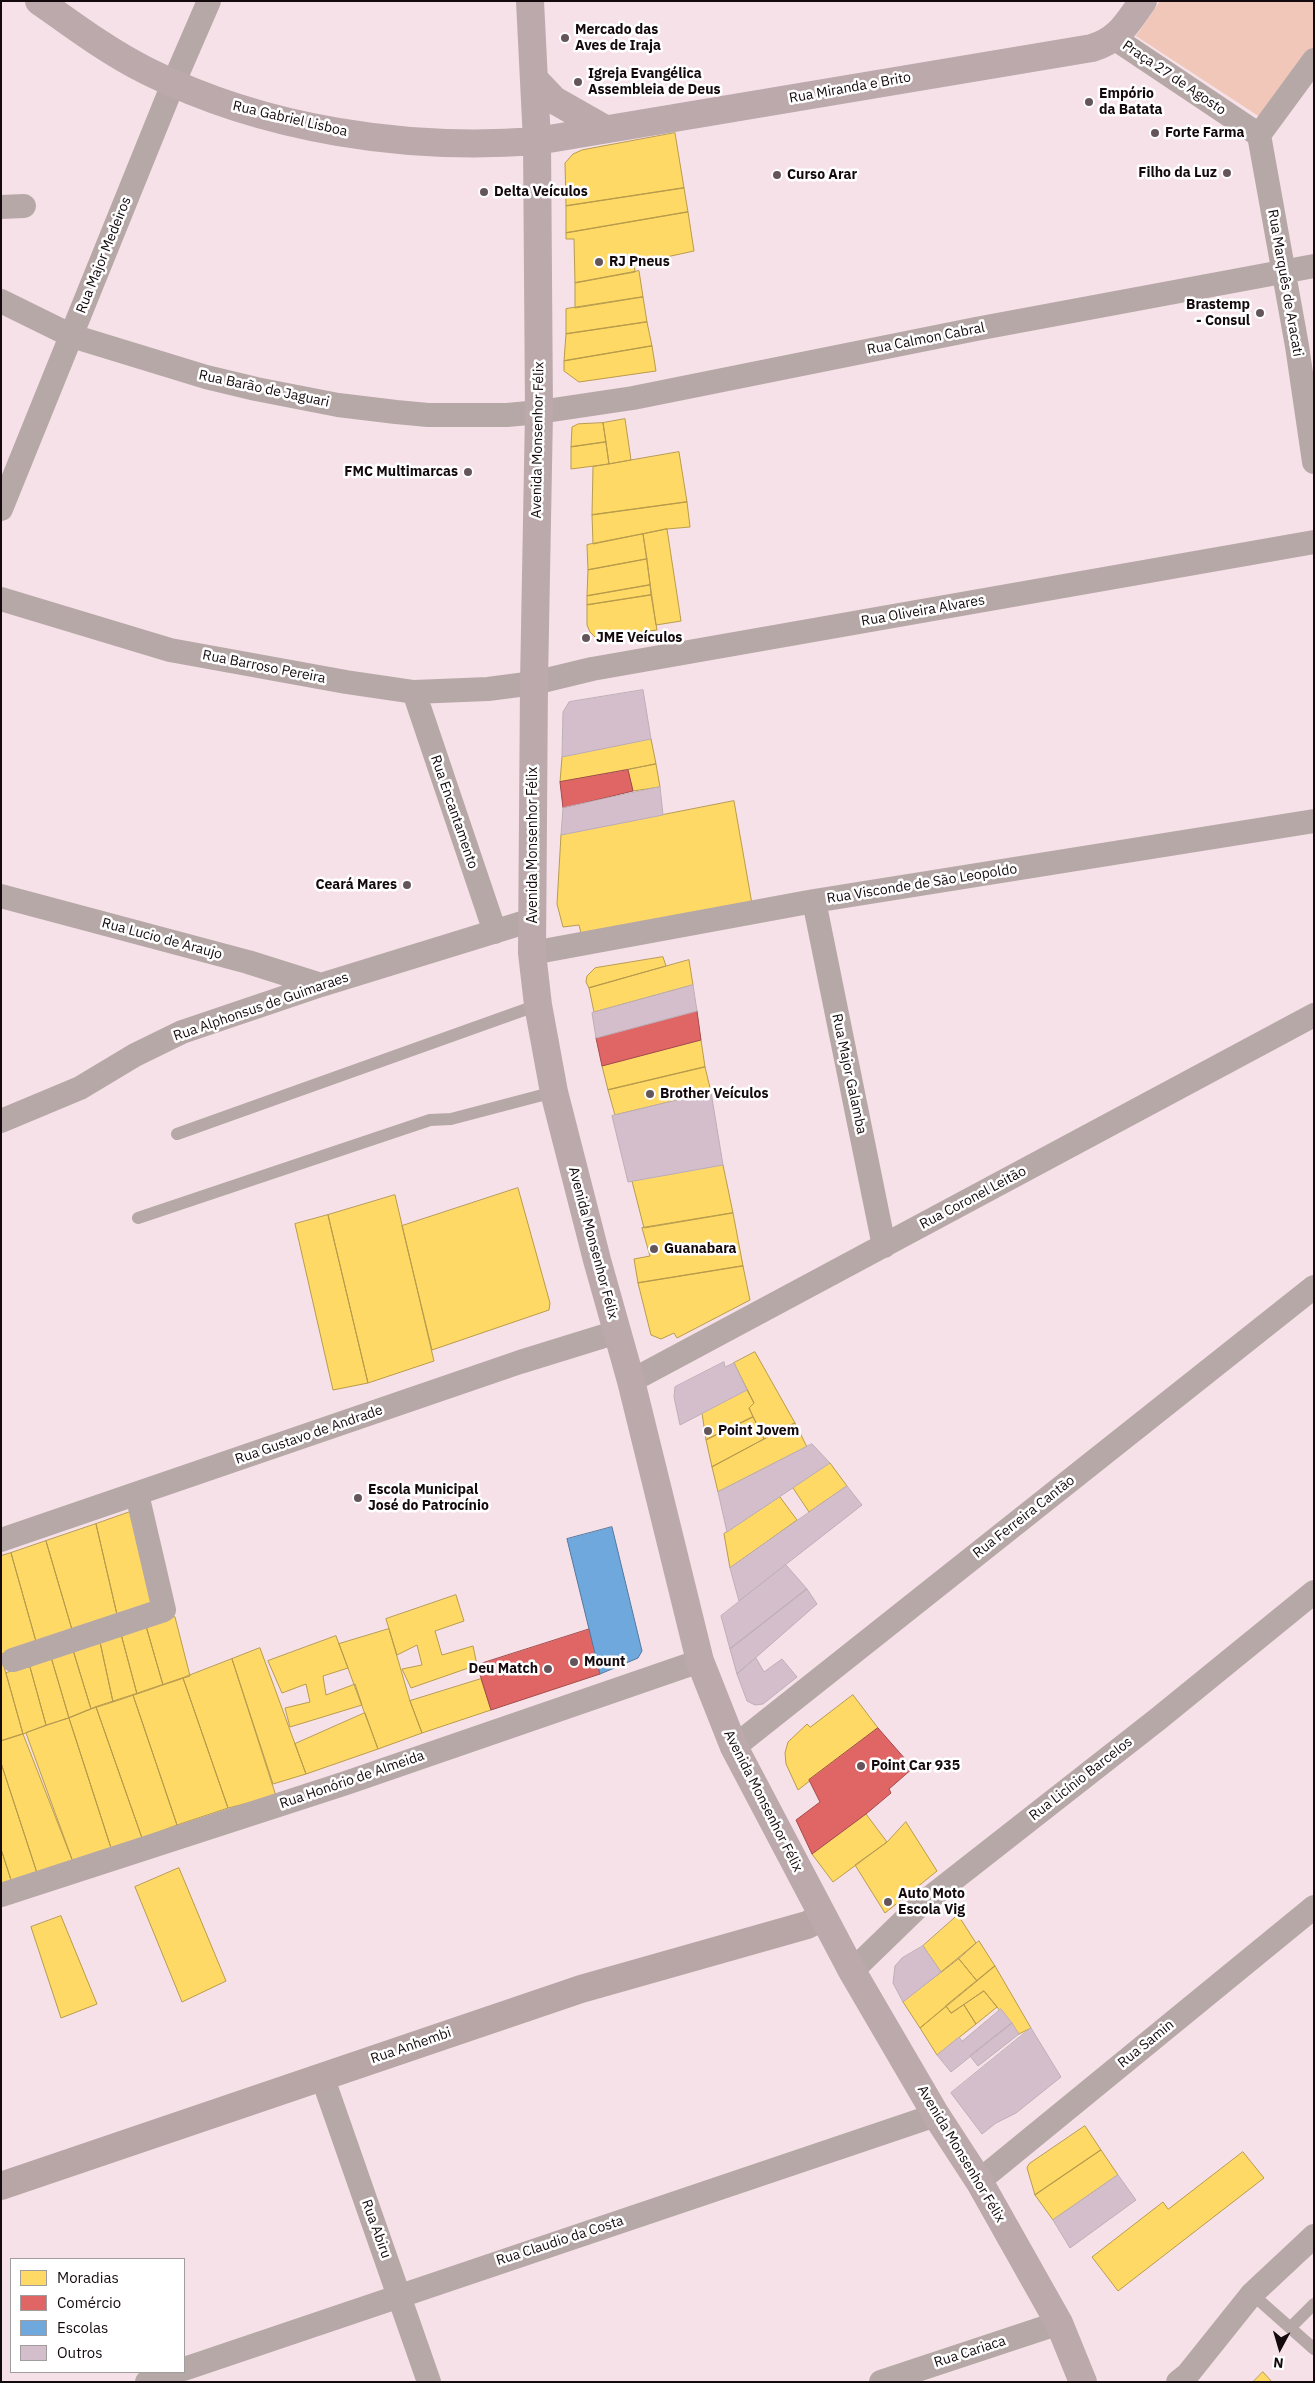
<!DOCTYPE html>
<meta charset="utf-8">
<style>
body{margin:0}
#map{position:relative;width:1315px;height:2383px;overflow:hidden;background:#f6e1e8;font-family:"IBM Plex Sans",sans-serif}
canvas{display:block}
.frame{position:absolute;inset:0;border:2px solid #14090d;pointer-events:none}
.legend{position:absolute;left:10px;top:2258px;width:175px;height:115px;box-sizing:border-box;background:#fff;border:1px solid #a19d9e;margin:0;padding:6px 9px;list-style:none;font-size:15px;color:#14090d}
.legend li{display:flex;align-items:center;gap:10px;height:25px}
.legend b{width:25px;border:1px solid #a19d9e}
.north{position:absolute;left:1255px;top:2323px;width:50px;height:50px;-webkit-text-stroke:4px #fff;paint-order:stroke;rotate:186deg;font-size:14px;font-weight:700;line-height:20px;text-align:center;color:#14090d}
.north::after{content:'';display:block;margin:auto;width:18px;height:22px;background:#14090d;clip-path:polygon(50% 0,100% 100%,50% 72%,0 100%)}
</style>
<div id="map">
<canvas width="1315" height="2383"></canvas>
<div class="frame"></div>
<ul class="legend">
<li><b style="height:14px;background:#ffd966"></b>Moradias</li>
<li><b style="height:14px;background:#e06666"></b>Comércio</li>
<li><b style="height:14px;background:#6fa8dc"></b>Escolas</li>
<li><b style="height:14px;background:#d4becc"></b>Outros</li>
</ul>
<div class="north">N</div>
</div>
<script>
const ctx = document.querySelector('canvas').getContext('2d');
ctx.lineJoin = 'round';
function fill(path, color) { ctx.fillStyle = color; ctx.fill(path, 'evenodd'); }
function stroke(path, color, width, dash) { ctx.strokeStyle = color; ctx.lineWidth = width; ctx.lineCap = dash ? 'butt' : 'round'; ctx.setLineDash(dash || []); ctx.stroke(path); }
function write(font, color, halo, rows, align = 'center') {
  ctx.font = font + ' "IBM Plex Sans",sans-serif'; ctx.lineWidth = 5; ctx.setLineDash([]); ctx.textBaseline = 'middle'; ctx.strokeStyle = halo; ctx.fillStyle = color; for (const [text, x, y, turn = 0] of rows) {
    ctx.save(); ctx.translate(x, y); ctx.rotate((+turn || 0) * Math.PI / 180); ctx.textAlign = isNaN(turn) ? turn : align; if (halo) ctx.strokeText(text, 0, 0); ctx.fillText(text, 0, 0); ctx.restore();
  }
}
fill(new Path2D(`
 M1160,1H1314V49L1263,119L1136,36Z`), '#f0c7b9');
const homes = new Path2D(`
 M675,133L684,188L566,206L565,163L573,154L582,150Z
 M684,188L688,212L566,233V206Z
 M688,212L694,251L634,264L635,272L575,283L574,239H566V233Z
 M639,271L643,297L575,308V283Z
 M643,297L647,322L566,334V309Z
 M647,322L652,346L564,361L566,334Z
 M652,346L656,371L579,382L564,371V361Z
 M625,419L631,460L609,464L603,423Z
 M603,423L606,442L571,447L572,427L578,424Z
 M606,442L609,464L571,469V447Z
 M679,452L687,502L592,515L593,467Z
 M687,502L690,527L667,529L593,544L592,515Z
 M667,529L681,621L656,625L643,534Z
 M643,534L647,559L588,570L587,545Z
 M647,559L650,585L587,596L588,570Z
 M650,585L651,595L587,605V596Z
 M651,595L657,630L596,638L590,632L587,625V605Z
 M651,739L656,764L560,782L562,757Z
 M656,764L660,787L633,791L628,770Z
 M734,801L752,904L581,933L579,925L563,927L557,904L561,835Z
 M663,957L666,966L589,988L586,982L587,976L595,968Z
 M689,960L693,985L594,1012L589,988Z
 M701,1040L705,1067L608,1090L602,1066Z
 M705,1067L711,1092L615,1115L608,1090Z
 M723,1165L733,1213L644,1228L632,1181Z
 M518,1188L550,1303L549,1310L432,1350L402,1226Z
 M395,1195L434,1361L368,1383L328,1215Z
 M733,1213L743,1266L638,1283L634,1259L650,1256L642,1228Z
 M328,1215L368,1383L333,1390L295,1224Z
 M743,1266L750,1300L677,1338L674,1333L661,1339L651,1335L638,1283Z
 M755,1352L795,1423L764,1439L749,1408L754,1403L734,1363Z
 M747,1390L754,1403L749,1408L753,1417L706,1440L702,1413Z
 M753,1417L764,1439L712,1467L706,1440Z
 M795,1423L807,1447L718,1492L712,1467Z
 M830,1463L847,1486L809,1512L793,1488Z
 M780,1497L797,1520L730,1568L724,1534Z
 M130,1512L153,1606L118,1619L96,1524Z
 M96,1524L118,1619L73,1633L46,1541Z
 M46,1541L73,1633L37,1645L11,1553Z
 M11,1553L37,1645L1,1654V1556Z
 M456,1595L464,1621L435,1631L442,1655L473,1646L477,1665L411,1688L402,1669L422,1665L417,1645L397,1655L386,1619Z
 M175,1617L190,1676L163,1685L146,1626Z
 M146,1626L163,1685L137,1694L121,1634Z
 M389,1629L410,1701L422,1733L378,1749L339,1644Z
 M121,1634L137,1694L113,1702L100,1642Z
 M336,1636L348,1668L323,1676L326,1695L355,1684L362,1705L290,1727L285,1708L310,1702L306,1684L282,1693L268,1661Z
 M100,1642L113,1702L91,1709L73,1650Z
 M260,1648L306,1774L273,1784L232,1659Z
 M73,1650L91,1709L69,1718L51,1657Z
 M1,1656L23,1734L1,1741Z
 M51,1657L69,1718L46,1725L30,1667Z
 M232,1659L276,1796L228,1808L183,1678Z
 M30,1667L46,1725L23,1734L6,1673Z
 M183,1678L228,1808L177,1825L133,1695Z
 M481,1679L491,1710L422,1733L410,1701Z
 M133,1695L177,1825L142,1838L96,1707Z
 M853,1695L878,1728L798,1790L786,1764L785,1753L788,1742L807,1724L810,1727Z
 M96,1707L142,1838L111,1848L69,1718Z
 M365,1713L378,1749L306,1774L295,1744Z
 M69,1718L111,1848L73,1862L26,1733Z
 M23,1734L73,1862L38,1876L1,1763V1741Z
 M1,1763L38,1876L12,1883L1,1849Z
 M866,1814L887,1842L833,1882L812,1854Z
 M906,1822L937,1871L885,1913L855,1865L887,1842Z
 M1,1849L12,1883L1,1886Z
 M179,1868L226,1981L182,2002L135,1887Z
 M958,1915L976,1943L941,1972L923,1946Z
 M61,1916L97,2004L61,2018L31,1927Z
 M979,1941L995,1966L977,1981L959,1959Z
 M959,1959L977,1981L920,2028L903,2002Z
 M995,1966L1031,2028L1019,2034L984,1991L951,2013L946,2006Z
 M984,1991L997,2007L976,2024L964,2005Z
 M964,2005L976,2024L937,2055L920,2028L946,2006L951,2013Z
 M1085,2126L1101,2150L1035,2195L1027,2168L1029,2164Z
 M1101,2150L1118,2175L1053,2220L1035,2195Z
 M1243,2152L1264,2178L1118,2291L1092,2257L1163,2202L1168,2209Z
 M1263,2372L1272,2382H1253Z`);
fill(homes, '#ffd966');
stroke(homes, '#b89b4b', 1);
const shops = new Path2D(`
 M628,770L633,791L563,808L560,782Z
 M697,1011L701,1040L602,1066L596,1038Z
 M590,1629L600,1674L491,1710L477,1665Z
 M878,1728L913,1768L889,1789L891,1793L866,1814L812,1854L796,1820L820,1802L809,1780Z`);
fill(shops, '#e06666');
stroke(shops, '#a34a4b', 1);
const schools = new Path2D(`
 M612,1527L642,1651L638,1658L600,1674L567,1539Z`);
fill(schools, '#6fa8dc');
stroke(schools, '#54789e', 1);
const building = new Path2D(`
 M643,690L651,739L562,757L563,712L569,702Z
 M660,787L663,815L561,835L563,808Z
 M693,985L697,1011L596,1038L592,1013Z
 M711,1092L723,1165L628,1182L612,1116Z
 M724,1362L725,1367L734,1363L747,1390L680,1425L674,1397L675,1387Z
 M812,1444L830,1463L727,1532L718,1492Z
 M847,1486L862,1505L739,1601L730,1568Z
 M786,1565L807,1589L730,1649L721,1616Z
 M807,1589L817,1604L737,1674L730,1649Z
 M756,1658L764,1672L782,1659L797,1677L763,1704L755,1705L747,1701L737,1674Z
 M923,1946L941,1972L903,2002L893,1983L895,1966L902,1958Z
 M1001,2009L1012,2023L951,2072L937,2055L959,2037L962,2041Z
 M1012,2023L1019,2034L978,2066L970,2056Z
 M1031,2028L1061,2077L1016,2113L996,2123L982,2134L951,2093Z
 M1118,2175L1136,2200L1070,2248L1053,2220Z`);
fill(building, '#d4becc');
stroke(building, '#bdaeb6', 1);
stroke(new Path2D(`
 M177,1134L538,1005
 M138,1218L430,1120L451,1119L554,1092
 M1252,2294L1314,2349
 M1290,2328L1314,2304`), '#b7a8a8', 12);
stroke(new Path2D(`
 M1114,38L1259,135
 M1259,135L1297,346L1314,462
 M1259,135L1314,60
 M1,207L24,206
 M1,301L72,336L206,377L256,389L338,405L396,412L428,415H507L539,412L633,398L976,329L1314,266
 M1,509L173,84L209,1
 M1,599L170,650L346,682L414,692L488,689L534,683L592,669L1314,542
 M414,692L495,932
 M1,896L248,962L321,985
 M814,901L884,1246
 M532,953L814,901L1314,821
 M1,1121L80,1088L135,1055L182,1032L321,985L532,920
 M631,1381L1314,1015
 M1,1540L520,1362L617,1332
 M13,1660L164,1610L137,1494
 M734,1747L1314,1287
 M1,1895L346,1783L700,1661
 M852,1971L918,1907L1158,1719L1314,1592
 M322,2076L429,2382
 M979,2181L1314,1907
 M184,2369L936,2115
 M147,2382L176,2372
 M881,2382L1059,2323
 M1178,2382L1188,2374L1252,2294L1314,2236`), '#b7a8a8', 24);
stroke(new Path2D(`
 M1,2186L581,1989L807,1925L823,1917`), '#b8a6a7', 28);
stroke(new Path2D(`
 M39,1C74,26 109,52 147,71C265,130 407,151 537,141L1092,48C1119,40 1127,23 1143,1
 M530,1L537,141L539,412L534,683L532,953L538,1005L554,1092L597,1260L631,1381L700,1661L734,1747L852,1971L936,2115L979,2181L1059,2323L1083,2382
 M534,79L554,100L605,129`), '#bba9ac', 28);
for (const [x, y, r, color] of [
 [565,38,5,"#63555a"],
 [578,82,5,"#63555a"],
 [1089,102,5,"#63555a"],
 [1155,133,5,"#63555a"],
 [1227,173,5,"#63555a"],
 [777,175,5,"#63555a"],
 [484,192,5,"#63555a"],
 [599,262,5,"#63555a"],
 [1260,313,5,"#63555a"],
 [468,472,5,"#63555a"],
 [586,638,5,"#63555a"],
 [407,885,5,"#63555a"],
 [650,1094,5,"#63555a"],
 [654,1249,5,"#63555a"],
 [708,1431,5,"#63555a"],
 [358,1498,5,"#63555a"],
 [574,1662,5,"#63555a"],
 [548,1669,5,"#63555a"],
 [861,1766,5,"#63555a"],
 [888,1902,5,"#63555a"]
]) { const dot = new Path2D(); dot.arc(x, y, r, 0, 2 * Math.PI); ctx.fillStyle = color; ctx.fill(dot); stroke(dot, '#fff', 2); }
write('bold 14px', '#14090d', '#fff', [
 ["Mercado das",575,30],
 ["Aves de Iraja",575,46],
 ["Igreja Evangélica",588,74],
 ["Assembleia de Deus",588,90],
 ["Empório",1099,94],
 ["da Batata",1099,110],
 ["Forte Farma",1165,133],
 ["Filho da Luz",1217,173,"right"],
 ["Curso Arar",787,175],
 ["Delta Veículos",494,192],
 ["RJ Pneus",609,262],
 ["Brastemp",1250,305,"right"],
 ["- Consul",1250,321,"right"],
 ["FMC Multimarcas",458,472,"right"],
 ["JME Veículos",596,638],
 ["Ceará Mares",397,885,"right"],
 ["Brother Veículos",660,1094],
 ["Guanabara",664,1249],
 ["Point Jovem",718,1431],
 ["Escola Municipal",368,1490],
 ["José do Patrocínio",368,1506],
 ["Mount",584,1662],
 ["Deu Match",538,1669,"right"],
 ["Point Car 935",871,1766],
 ["Auto Moto",898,1894],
 ["Escola Vig",898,1910]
], 'left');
write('14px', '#14090d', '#fff', [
 ["Praça 27 de Agosto",1174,78,34],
 ["Rua Miranda e Brito",850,88,-10],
 ["Rua Gabriel Lisboa",290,119,13],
 ["Rua Major Medeiros",104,255,-68],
 ["Rua Marquês de Aracati",1285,283,80],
 ["Rua Calmon Cabral",926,339,-11],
 ["Rua Barão de Jaguari",264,389,12],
 ["Avenida Monsenhor Félix",538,440,-89],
 ["Rua Oliveira Alvares",923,611,-10],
 ["Rua Barroso Pereira",264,667,11],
 ["Rua Encantamento",454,812,71],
 ["Avenida Monsenhor Félix",533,845,-90],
 ["Rua Visconde de São Leopoldo",922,884,-9],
 ["Rua Lucio de Araujo",162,939,15],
 ["Rua Alphonsus de Guimaraes",261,1007,-19],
 ["Rua Major Galamba",849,1074,78],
 ["Rua Coronel Leitão",973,1198,-28],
 ["Avenida Monsenhor Félix",593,1243,75],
 ["Rua Gustavo de Andrade",309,1435,-19],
 ["Rua Ferreira Cantão",1024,1517,-38],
 ["Rua Licínio Barcelos",1081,1779,-38],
 ["Rua Honório de Almeida",352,1780,-19],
 ["Avenida Monsenhor Félix",763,1801,63],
 ["Rua Samin",1146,2044,-39],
 ["Rua Anhembi",411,2046,-19],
 ["Avenida Monsenhor Félix",961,2154,59],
 ["Rua Abiru",376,2229,70],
 ["Rua Claudio da Costa",560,2241,-18],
 ["Rua Cariaca",970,2352,-18]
]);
</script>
